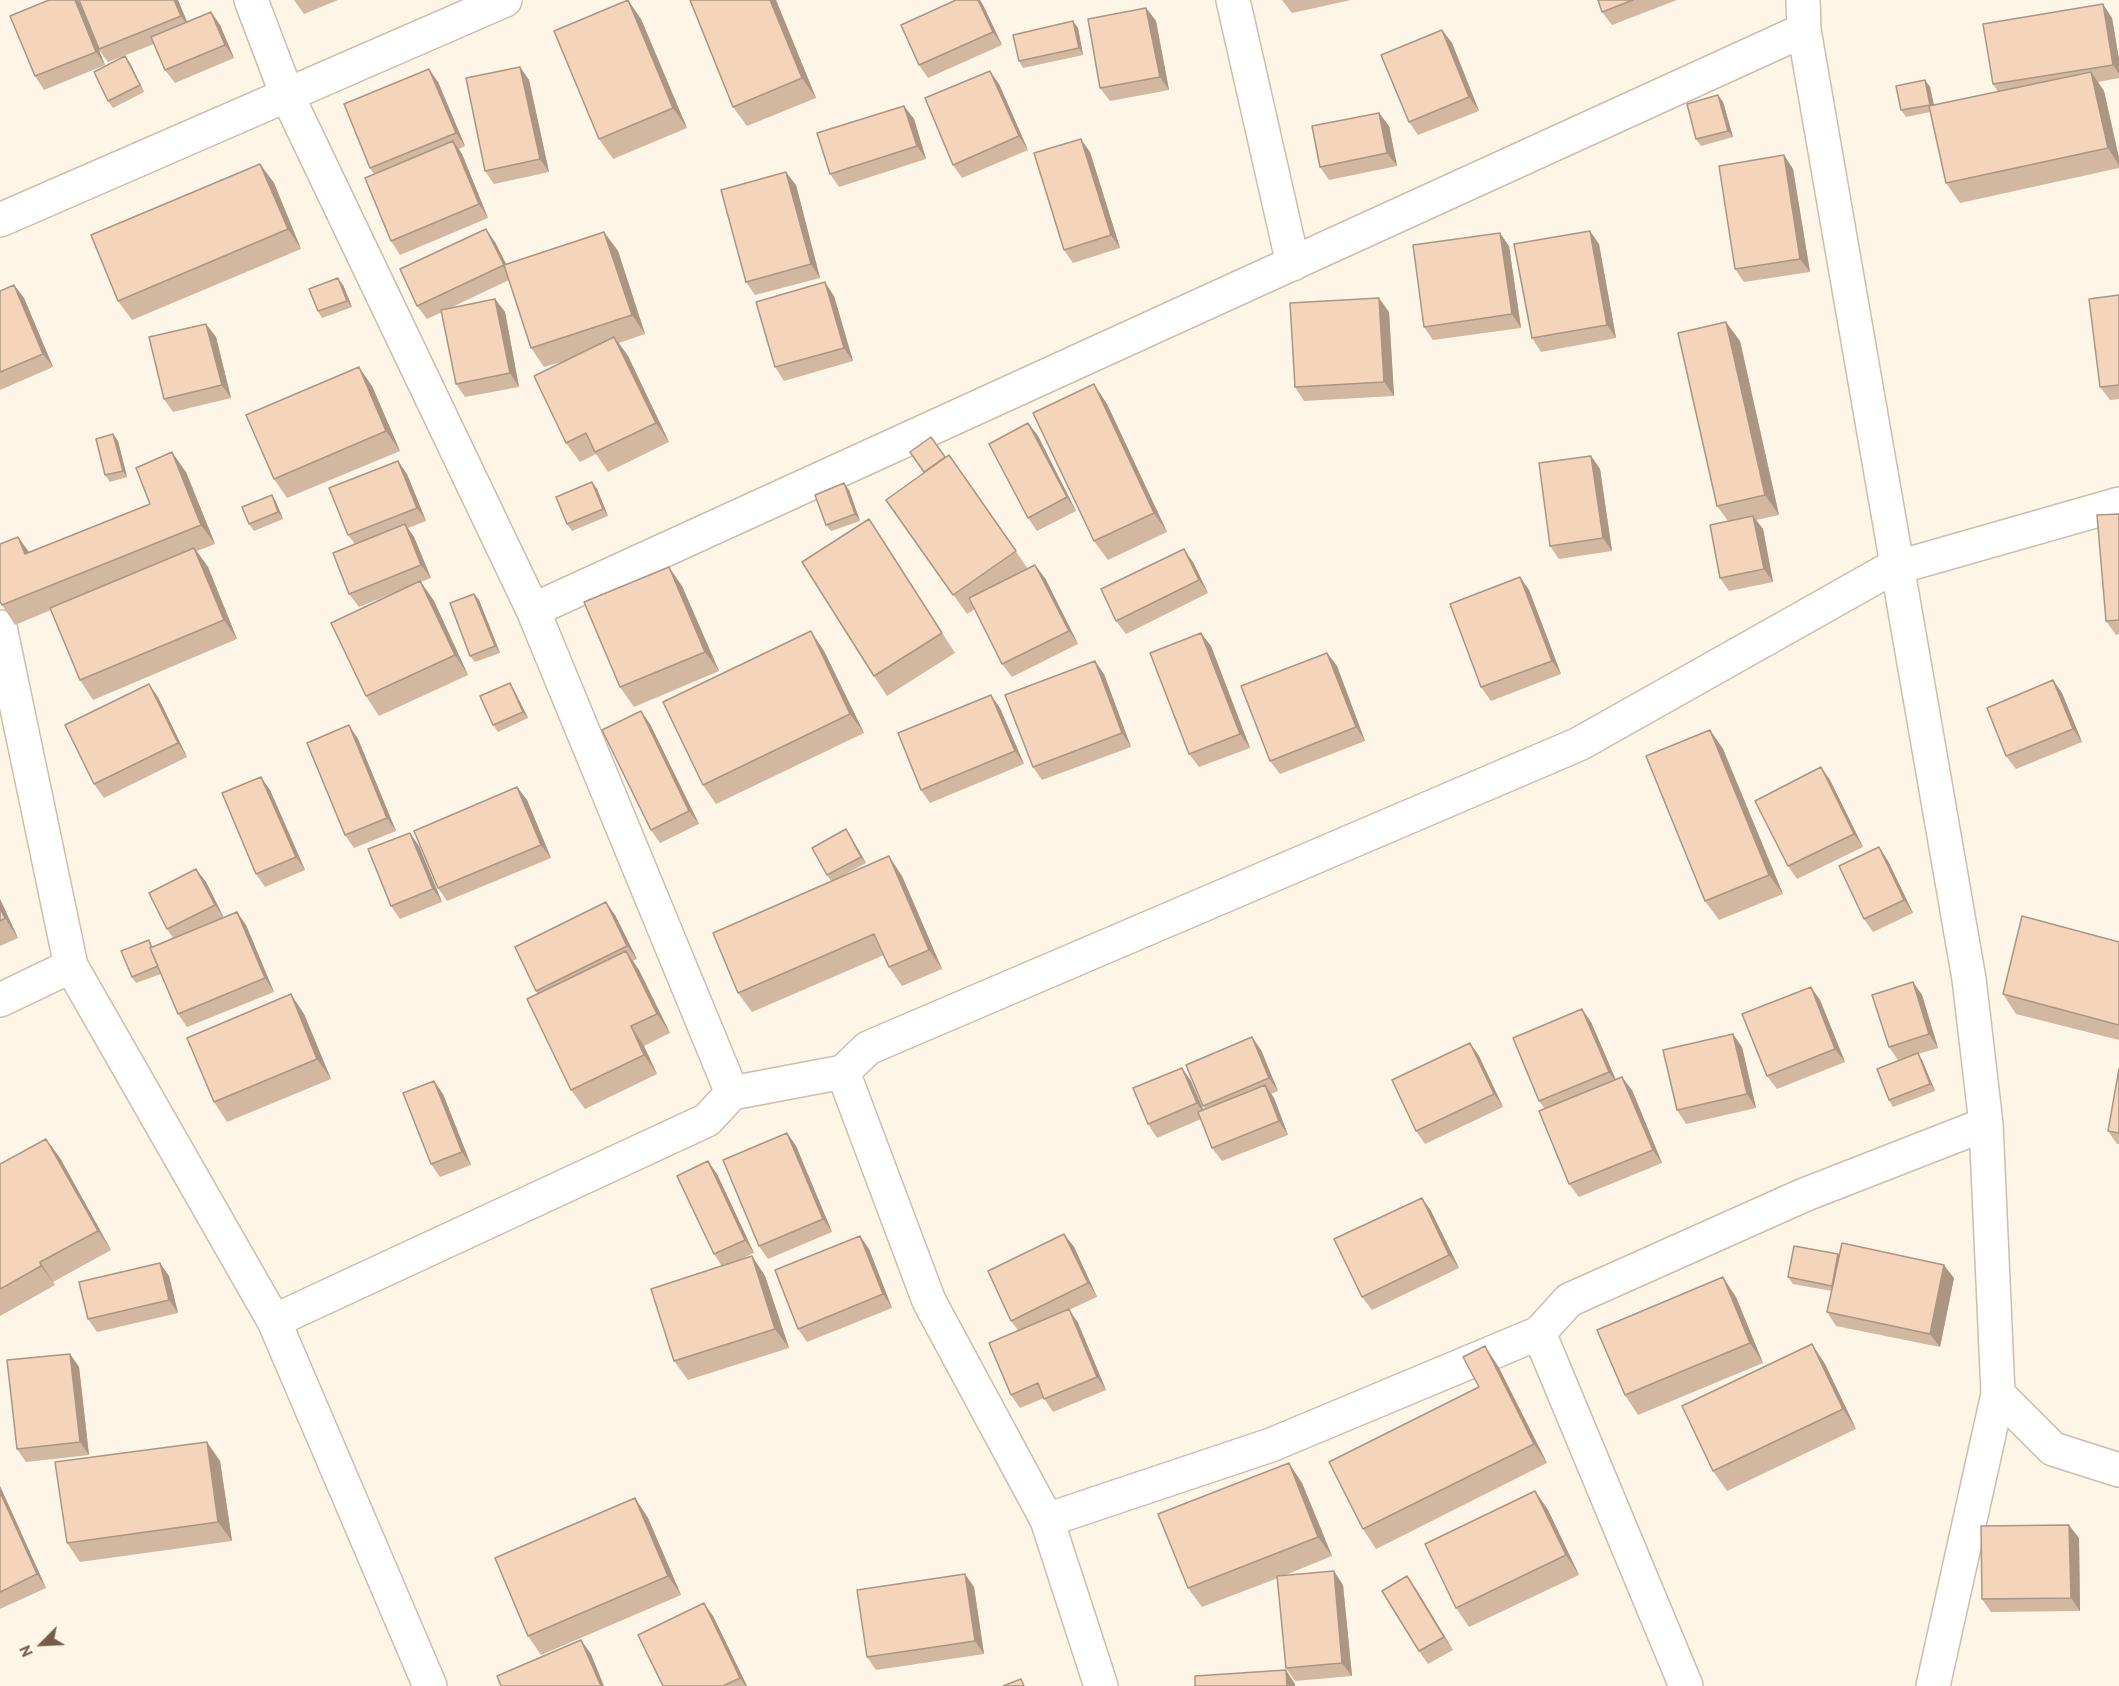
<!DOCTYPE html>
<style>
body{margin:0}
#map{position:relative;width:2119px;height:1686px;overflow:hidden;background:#fdf5e5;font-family:"PT Sans",sans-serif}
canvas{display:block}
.north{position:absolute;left:12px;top:1614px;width:60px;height:60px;-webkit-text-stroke:4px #fff9ec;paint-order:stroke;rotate:246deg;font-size:16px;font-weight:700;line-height:24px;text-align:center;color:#775c49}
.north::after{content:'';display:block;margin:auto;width:21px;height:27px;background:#775c49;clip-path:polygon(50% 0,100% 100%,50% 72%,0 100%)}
</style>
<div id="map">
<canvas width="2119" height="1686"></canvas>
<div class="north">N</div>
</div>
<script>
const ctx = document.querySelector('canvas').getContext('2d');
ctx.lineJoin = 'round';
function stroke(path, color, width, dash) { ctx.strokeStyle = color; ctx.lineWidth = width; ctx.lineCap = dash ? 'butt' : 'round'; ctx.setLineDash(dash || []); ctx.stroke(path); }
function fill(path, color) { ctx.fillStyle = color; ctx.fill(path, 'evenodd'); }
const minor = new Path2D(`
 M251,0L287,95L533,610L732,1093
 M1233,0L1293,264
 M1803,0L1804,30L1969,979L1986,1124L1998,1394L1933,1686
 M0,220L505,0
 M533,610L1804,30
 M0,627L71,966L274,1321L430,1686
 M0,1000L71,966
 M843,1072L929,1301L1047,1520L1101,1686
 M274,1321L707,1120L732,1093L843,1072L868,1048L1579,744L1888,570L2119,504
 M1539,1333L1686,1686
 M1998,1394L2053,1449L2119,1470
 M1047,1520L1271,1445L1539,1333L1569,1300L1804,1195L1986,1124`);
stroke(minor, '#cfbdab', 36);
stroke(minor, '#fff', 33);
fill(new Path2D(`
 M79,0H178L187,22L211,12L220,25L234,58L175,83L165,70L154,44L108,62L99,50L105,65L44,90L35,76L80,4Z
 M294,0H338L304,14Z
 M690,0H776L816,98L747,126L733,107Z
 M1282,0H1351L1292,13Z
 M1598,0H1677L1612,25L1602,12Z
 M983,5L1002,45L928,78L919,65Z
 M1146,8L1156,21L1169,90L1110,101L1100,88Z
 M2112,18L2119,59V78L2098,82L2104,91L2119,158V168L1960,203L1946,183L1930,112L1906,117L1901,110L1925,80L1930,87L1934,105L1998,92L1993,84Z
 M641,19L687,128L613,159L599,139Z
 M1078,28L1083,55L1023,68L1019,61Z
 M1442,30L1452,43L1479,111L1418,135L1409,122Z
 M130,63L144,92L113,108L108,101Z
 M520,67L529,80L549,172L494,184L485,171Z
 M438,82L465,146L459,149L462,154L488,218L400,255L391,241L374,174L370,168Z
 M999,84L1028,150L962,178L953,165Z
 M1718,95L1723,102L1733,137L1701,146L1696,139Z
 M904,106L914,119L926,159L839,187L830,174Z
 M1379,113L1389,126L1397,166L1329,180L1320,167Z
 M1090,152L1120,248L1073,263L1064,250Z
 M1784,155L1793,169L1810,272L1744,282L1735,269Z
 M260,164L274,183L301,249L132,320L118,301Z
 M796,185L820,278L755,295L746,282Z
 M604,232L618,251L645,334L619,343L628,356L669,442L608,472L596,454L580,462L566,443L568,360L544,367L531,348L509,280L450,308L495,299L505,312L519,387L465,397L456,384L442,312L427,319L417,306L495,242L506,264Z
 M1599,244L1616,338L1541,352L1532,338Z
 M1509,246L1521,328L1433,340L1424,327Z
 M14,285L24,298L53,367L0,390V291Z
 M343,285L352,307L322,318L318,311Z
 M2119,295V399L2110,400L2100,387Z
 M834,296L853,361L784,381L775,367Z
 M1389,312L1394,396L1304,401L1295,387Z
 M216,337L231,398L173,412L164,399Z
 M1740,341L1779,515L1756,520L1763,529L1773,582L1729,591L1720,578L1728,521L1717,506Z
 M372,386L400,451L287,498L274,479Z
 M1107,404L1167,532L1108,560L1094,541Z
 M1028,423L1038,436L1076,511L1037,531L1028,518Z
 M113,434L118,441L127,477L110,482L105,475Z
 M949,455L1028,569L1045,578L1078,644L1012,677L1002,664L975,609L967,614L886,500Z
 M1591,456L1600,469L1612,551L1559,559L1550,546Z
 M186,472L215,544L197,551L208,567L237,639L93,700L80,680L51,610L15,625L2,605L18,537L29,553L150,504Z
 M407,474L426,521L408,528L414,537L431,578L421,582L434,601L468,675L379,716L366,696L408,587L359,607L349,594L355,544L348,535Z
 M597,489L608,516L572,531L567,524Z
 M849,490L860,521L831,531L826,525Z
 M272,495L276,502L283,519L254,531L249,524Z
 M2119,514V634L2116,635L2106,621Z
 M869,519L882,539L955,653L887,696L874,676Z
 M1193,562L1208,593L1126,634L1116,621Z
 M1520,577L1529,590L1561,674L1491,701L1481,687Z
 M682,586L719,671L634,707L620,687Z
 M474,594L479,600L500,653L475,662L470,656Z
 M1211,646L1250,748L1199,767L1189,754Z
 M824,651L864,733L716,804L703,785Z
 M1327,653L1337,666L1365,741L1280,774L1270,761Z
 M1104,674L1131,747L1042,780L1033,767Z
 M2053,680L2062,693L2082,742L2016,769L2006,756Z
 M510,683L514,690L528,718L498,732L493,725Z
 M158,697L187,757L104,798L94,784Z
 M1000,708L1024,764L930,803L921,790Z
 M650,724L699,824L660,843L651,830Z
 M1710,730L1723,749L1783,894L1719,920L1705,901Z
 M358,739L396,831L354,848L345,835Z
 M1830,780L1863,847L1797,879L1788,866Z
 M517,787L527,800L551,858L447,901L438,888Z
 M270,790L305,870L265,887L256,874Z
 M846,829L866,863L833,881L902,876L942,969L902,986L889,967L884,955L752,1012L738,993L831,881L827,875Z
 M419,846L442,902L400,919L391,906Z
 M1879,847L1888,861L1913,913L1873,932L1864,919Z
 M196,869L206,882L224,918L246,925L274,992L187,1027L178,1014L161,974L136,983L132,977L149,940L153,947L173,938L167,929Z
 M0,899L18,938L0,946Z
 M615,915L637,959L633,961L639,970L670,1033L644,1046L657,1074L585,1109L571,1090L538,994L536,991Z
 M2119,942V1040L2016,1014L2003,994Z
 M1913,982L1922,995L1938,1048L1918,1054L1922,1060L1935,1091L1893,1107L1889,1100L1908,1057L1898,1060L1889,1047Z
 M1820,1000L1845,1062L1777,1089L1767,1076Z
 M304,1014L331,1079L227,1122L214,1102Z
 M1591,1022L1616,1080L1632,1090L1662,1163L1579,1197L1569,1184L1545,1109L1539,1101Z
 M1470,1043L1479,1056L1503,1107L1425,1144L1416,1131Z
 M1742,1047L1756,1108L1686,1124L1677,1110Z
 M1261,1050L1278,1091L1271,1094L1274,1098L1288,1135L1222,1161L1212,1148L1201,1119L1157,1138L1148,1124L1182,1068L1191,1081L1204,1110L1205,1109L1203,1106Z
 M2119,1069V1144H2117L2108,1131Z
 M434,1081L443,1094L471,1165L440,1177L431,1164Z
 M787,1133L796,1146L832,1232L768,1259L759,1246Z
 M46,1139L60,1158L111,1250L53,1282L55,1285L0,1316V1164Z
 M717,1174L754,1253L735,1262L752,1256L765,1276L789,1348L688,1380L674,1361L722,1266L714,1254Z
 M1422,1198L1431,1211L1459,1268L1372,1310L1362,1297Z
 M1064,1234L1074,1247L1097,1297L1069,1310L1078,1323L1106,1390L1053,1412L1044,1398L1020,1408L1011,1395L1018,1330L1011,1321Z
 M860,1236L869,1249L892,1308L807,1342L798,1329Z
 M169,1276L178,1313L97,1332L88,1319Z
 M1788,1277L1954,1278L1940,1347L1836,1326L1827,1312L1832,1291L1793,1284Z
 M1736,1297L1763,1363L1638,1415L1625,1395Z
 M70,1354L79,1367L89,1455L26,1462L17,1449Z
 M1825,1364L1856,1429L1727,1491L1713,1471Z
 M1498,1366L1547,1463L1376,1549L1363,1529L1479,1387Z
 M220,1461L232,1541L80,1562L67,1543Z
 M1302,1483L1332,1556L1283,1576L1343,1585L1352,1676L1295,1681L1286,1668L1278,1578L1202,1607L1188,1588Z
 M0,1486L46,1588L0,1609Z
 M1535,1491L1548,1510L1579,1575L1469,1627L1456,1608Z
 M635,1498L648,1518L681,1595L541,1655L528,1636Z
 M2079,1538L2080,1611L1991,1612L1982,1599Z
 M1407,1576L1416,1589L1453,1650L1428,1664L1419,1651Z
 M974,1587L984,1654L876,1670L867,1657Z
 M713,1616L747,1686H663Z`), '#d2b7a1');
fill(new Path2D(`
 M75,0H78L80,4L105,65L96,52Z
 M174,0H178L190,29L181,16Z
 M628,0L641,19L687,128L673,108Z
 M770,0H776L816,98L802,78Z
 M978,0H980L983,5L1002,45L993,32Z
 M2103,4L2112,18L2119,59V74L2113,65Z
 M1146,8L1156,21L1169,90L1160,77Z
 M211,12L220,25L234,58L225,45Z
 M1073,21L1078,28L1083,55L1079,48Z
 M1442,30L1452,43L1479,111L1469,97Z
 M125,56L130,63L144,92L140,85Z
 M520,67L529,80L549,172L540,159Z
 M429,69L438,82L465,146L456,133Z
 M990,71L999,84L1028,150L1019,136Z
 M2091,72L2104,91L2119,158V165L2108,148Z
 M1925,80L1930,87L1935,111L1930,105Z
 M1718,95L1723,102L1733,137L1728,131Z
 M904,106L914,119L926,159L917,146Z
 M1379,113L1389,126L1397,166L1387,153Z
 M1081,139L1090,152L1120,248L1111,235Z
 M453,141L462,154L488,218L479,204Z
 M1784,155L1793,169L1810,272L1800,259Z
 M260,164L274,183L301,249L288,229Z
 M786,172L796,185L820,278L811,264Z
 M486,229L495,242L513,278L504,265Z
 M1590,231L1599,244L1616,338L1607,325Z
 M604,232L618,251L645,334L632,315Z
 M1500,233L1509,246L1521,328L1512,314Z
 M338,278L343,285L352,307L347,301Z
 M825,282L834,296L853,361L844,348Z
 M14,285L24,298L53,367L43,354Z
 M1379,298L1389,312L1394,396L1384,382Z
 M495,299L505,312L519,387L510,373Z
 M1726,322L1740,341L1779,515L1765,495Z
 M206,324L216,337L231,398L222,385Z
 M614,337L628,356L669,442L656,423Z
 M359,367L372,386L400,451L386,431Z
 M1094,384L1107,404L1167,532L1154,513Z
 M1028,423L1038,436L1076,511L1067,497Z
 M113,434L118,441L127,477L123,471Z
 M172,452L186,472L215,544L201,525Z
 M1591,456L1600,469L1612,551L1603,538Z
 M398,461L407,474L426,521L417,508Z
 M592,482L597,489L608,516L603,509Z
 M844,483L849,490L860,521L855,514Z
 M272,495L276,502L283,519L278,512Z
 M1753,516L1763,529L1773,582L1764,569Z
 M405,524L414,537L431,578L421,565Z
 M18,537L32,556L25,554Z
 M194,548L208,567L237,639L224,620Z
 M1184,549L1193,562L1208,593L1199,580Z
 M1035,565L1045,578L1078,644L1069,631Z
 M669,567L682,586L719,671L705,652Z
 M1520,577L1529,590L1561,674L1552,661Z
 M420,581L434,601L468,675L455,655Z
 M474,594L479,600L500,653L495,646Z
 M811,631L824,651L864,733L850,714Z
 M1201,633L1211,646L1250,748L1240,734Z
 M1327,653L1337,666L1365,741L1356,727Z
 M1095,661L1104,674L1131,747L1122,733Z
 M2053,680L2062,693L2082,742L2073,729Z
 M510,683L514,690L528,718L523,712Z
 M149,684L158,697L187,757L178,743Z
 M991,695L1000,708L1024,764L1015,751Z
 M641,711L650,724L699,824L689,811Z
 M349,725L358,739L396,831L387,818Z
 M1710,730L1723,749L1783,894L1769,875Z
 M1821,767L1830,780L1863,847L1854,834Z
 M261,777L270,790L305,870L296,857Z
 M517,787L527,800L551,858L541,845Z
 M846,829L850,835L866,863L861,857Z
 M410,833L419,846L442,902L433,889Z
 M1879,847L1888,861L1913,913L1904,900Z
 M889,856L902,876L942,969L929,950Z
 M196,869L206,882L224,918L215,905Z
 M0,899L18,938L5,918L0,908Z
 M606,902L615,915L637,959L627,946Z
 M237,912L246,925L274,992L265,978Z
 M626,951L639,970L670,1033L657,1014Z
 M1913,982L1922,995L1938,1048L1929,1034Z
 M1811,987L1820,1000L1845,1062L1835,1049Z
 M291,994L304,1014L331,1079L317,1059Z
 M1582,1009L1591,1022L1618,1085L1609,1072Z
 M631,1026L644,1046L657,1074L644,1055Z
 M1733,1034L1742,1047L1756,1108L1747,1094Z
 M1252,1037L1261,1050L1278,1091L1269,1078Z
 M1470,1043L1479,1056L1503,1107L1494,1094Z
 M1918,1053L1922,1060L1935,1091L1930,1084Z
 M1182,1068L1191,1081L1206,1117L1197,1103Z
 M1622,1077L1632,1090L1662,1163L1653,1150Z
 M434,1081L443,1094L471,1165L462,1152Z
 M1265,1085L1274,1098L1288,1135L1279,1121Z
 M787,1133L796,1146L832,1232L823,1219Z
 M46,1139L60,1158L111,1250L98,1231Z
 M708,1161L717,1174L754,1253L745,1240Z
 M1422,1198L1431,1211L1459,1268L1449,1255Z
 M1064,1234L1074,1247L1097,1297L1088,1283Z
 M860,1236L869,1249L892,1308L883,1294Z
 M752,1256L765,1276L789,1348L775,1329Z
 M40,1262L53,1282L55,1285L41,1266Z
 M160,1263L169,1276L178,1313L169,1300Z
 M1944,1265L1954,1278L1940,1347L1930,1334Z
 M1723,1277L1736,1297L1763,1363L1750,1343Z
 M1069,1309L1078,1323L1106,1390L1097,1377Z
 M1812,1344L1825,1364L1856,1429L1843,1409Z
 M1485,1346L1498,1366L1547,1463L1534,1444Z
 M70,1354L79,1367L89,1455L80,1442Z
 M207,1442L220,1461L232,1541L218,1522Z
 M1289,1463L1302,1483L1332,1556L1318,1537Z
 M0,1486L46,1588L37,1574L0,1492Z
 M1535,1491L1548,1510L1579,1575L1566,1555Z
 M635,1498L648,1518L681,1595L668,1576Z
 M2069,1525L2079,1538L2080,1611L2071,1598Z
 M1334,1571L1343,1585L1352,1676L1342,1663Z
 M965,1574L974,1587L984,1654L975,1641Z
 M1407,1576L1416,1589L1453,1650L1444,1637Z
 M704,1603L713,1616L747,1686H746L740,1678Z
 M581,1640L591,1654L604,1686H601Z
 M1286,1670L1295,1684V1686H1287Z`), '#ab9583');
const building = new Path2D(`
 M49,0H75L96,52L35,76L10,16Z
 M79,0H174L181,16L99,49Z
 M628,0L673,108L599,139L554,31Z
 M690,0H770L802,78L733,107Z
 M956,0H978L993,32L919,65L901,25Z
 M1598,0H1633L1602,12Z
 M2103,4L2113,65L1993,84L1983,24Z
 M1146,8L1160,77L1100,88L1088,19Z
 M211,12L225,45L165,70L151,37Z
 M1073,21L1079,48L1019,61L1013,35Z
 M1442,30L1469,97L1409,122L1381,55Z
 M125,56L140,85L108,101L94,72Z
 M520,67L540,159L485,171L466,78Z
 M429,69L456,133L370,168L344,104Z
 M990,71L1019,136L953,165L925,98Z
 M2091,72L2108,148L1946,183L1929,106Z
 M1925,80L1930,105L1901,110L1896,86Z
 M1718,95L1728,131L1696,139L1687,104Z
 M904,106L917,146L830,174L817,133Z
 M1379,113L1387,153L1320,167L1312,126Z
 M1081,139L1111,235L1064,250L1034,153Z
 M453,141L479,204L391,241L365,178Z
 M1784,155L1800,259L1735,269L1719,166Z
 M260,164L288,229L118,301L91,235Z
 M786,172L811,264L746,282L721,190Z
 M486,229L504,265L417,306L400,269Z
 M1590,231L1607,325L1532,338L1514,244Z
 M604,232L632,315L531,348L504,265Z
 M1500,233L1512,314L1424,327L1413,245Z
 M338,278L347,301L318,311L309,289Z
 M825,282L844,348L775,367L756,302Z
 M14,285L43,354L0,372V291Z
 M2119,295V385L2100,387L2089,299Z
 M1379,298L1384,382L1295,387L1290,303Z
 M495,299L510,373L456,384L441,310Z
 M1726,322L1765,495L1717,506L1678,333Z
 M206,324L222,385L164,399L149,337Z
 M614,337L656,423L595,452L586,433L566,443L534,376Z
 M359,367L386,431L274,479L246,415Z
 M1094,384L1154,513L1094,541L1033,413Z
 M1028,423L1067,497L1028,518L989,444Z
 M113,434L123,471L105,475L96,439Z
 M931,437L945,457L924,472L910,452Z
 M172,452L201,525L2,605L0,601V544L18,537L25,554L150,504L136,468Z
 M949,455L1016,551L953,595L886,500Z
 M1591,456L1603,538L1550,546L1539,463Z
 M398,461L417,508L348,535L329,488Z
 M592,482L603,509L567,524L556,497Z
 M844,483L855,514L826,525L815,495Z
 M272,495L278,512L249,524L242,507Z
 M2119,514V620L2106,621L2097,515Z
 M1753,516L1764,569L1720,578L1710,525Z
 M869,519L942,633L874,676L802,562Z
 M405,524L421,565L349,594L333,553Z
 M194,548L224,620L80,680L50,608Z
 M1184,549L1199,580L1116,621L1101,589Z
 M1035,565L1069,631L1002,664L969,598Z
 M669,567L705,652L620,687L584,602Z
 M1520,577L1552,661L1481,687L1450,604Z
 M420,581L455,655L366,696L331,623Z
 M474,594L495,646L470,656L450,603Z
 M811,631L850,714L703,785L663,702Z
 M1201,633L1240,734L1189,754L1150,653Z
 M1327,653L1356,727L1270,761L1241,686Z
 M1095,661L1122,733L1033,767L1005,695Z
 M2053,680L2073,729L2006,756L1987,708Z
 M510,683L523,712L493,725L480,696Z
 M149,684L178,743L94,784L65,725Z
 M991,695L1015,751L921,790L898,733Z
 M641,711L689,811L651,830L602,730Z
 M349,725L387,818L345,835L307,743Z
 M1710,730L1769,875L1705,901L1646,756Z
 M1821,767L1854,834L1788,866L1755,801Z
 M261,777L296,857L256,874L222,793Z
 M517,787L541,845L438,888L414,831Z
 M846,829L861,857L827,875L812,848Z
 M410,833L433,889L391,906L368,849Z
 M1879,847L1904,900L1864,919L1839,866Z
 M889,856L929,950L889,967L874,934L738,993L713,933Z
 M196,869L215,905L167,929L149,893Z
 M606,902L627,946L536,991L515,947Z
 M0,908L5,918L0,921Z
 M237,912L265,978L178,1014L150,948Z
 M2022,916L2119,942V1025L2003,994Z
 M149,940L151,947L150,948L158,966L132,977L121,951Z
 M626,951L657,1014L631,1026L644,1055L571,1090L527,999Z
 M1913,982L1929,1034L1889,1047L1872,995Z
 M1811,987L1835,1049L1767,1076L1742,1014Z
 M291,994L317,1059L214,1102L187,1038Z
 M1582,1009L1609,1072L1539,1101L1513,1038Z
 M1733,1034L1747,1094L1677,1110L1663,1050Z
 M1252,1037L1269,1078L1203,1106L1186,1065Z
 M1470,1043L1494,1094L1416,1131L1392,1080Z
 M1918,1053L1930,1084L1889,1100L1877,1069Z
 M1182,1068L1197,1103L1148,1124L1133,1088Z
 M2119,1069V1133L2108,1131Z
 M1622,1077L1653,1150L1569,1184L1539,1111Z
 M434,1081L462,1152L431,1164L403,1093Z
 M1265,1085L1279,1121L1212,1148L1198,1112Z
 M787,1133L823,1219L759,1246L723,1160Z
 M46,1139L98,1231L40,1262L41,1266L0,1289V1164Z
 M708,1161L745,1240L714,1254L677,1176Z
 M1422,1198L1449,1255L1362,1297L1334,1239Z
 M1064,1234L1088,1283L1011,1321L988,1271Z
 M860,1236L883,1294L798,1329L775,1270Z
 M1842,1243L1944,1265L1930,1334L1827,1312Z
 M1794,1246L1838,1254L1832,1286L1788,1277Z
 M752,1256L775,1329L674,1361L651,1289Z
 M160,1263L169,1300L88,1319L79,1282Z
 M1723,1277L1750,1343L1625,1395L1597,1330Z
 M1069,1309L1097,1377L1044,1399L1038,1383L1011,1395L989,1343Z
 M1812,1344L1843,1409L1713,1471L1682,1406Z
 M1485,1346L1534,1444L1363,1529L1329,1462L1479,1387L1463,1357Z
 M70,1354L80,1442L17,1449L7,1360Z
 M207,1442L218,1522L67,1543L55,1462Z
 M1289,1463L1318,1537L1188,1588L1158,1514Z
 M1535,1491L1566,1555L1456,1608L1425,1544Z
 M0,1492L37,1574L0,1592Z
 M635,1498L668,1576L528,1636L495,1558Z
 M2069,1525L2071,1598L1982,1599L1981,1526Z
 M1334,1571L1342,1663L1286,1668L1277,1576Z
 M965,1574L975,1641L867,1657L857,1590Z
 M1407,1576L1444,1637L1419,1651L1382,1591Z
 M704,1603L740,1678L723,1686H663L638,1635Z
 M581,1640L601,1686H501L497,1676Z
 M1286,1670L1287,1686H1195V1676Z
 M1021,1679L1024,1686H1003Z`);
fill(building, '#f4d5bb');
stroke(building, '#ab9583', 1.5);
</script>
